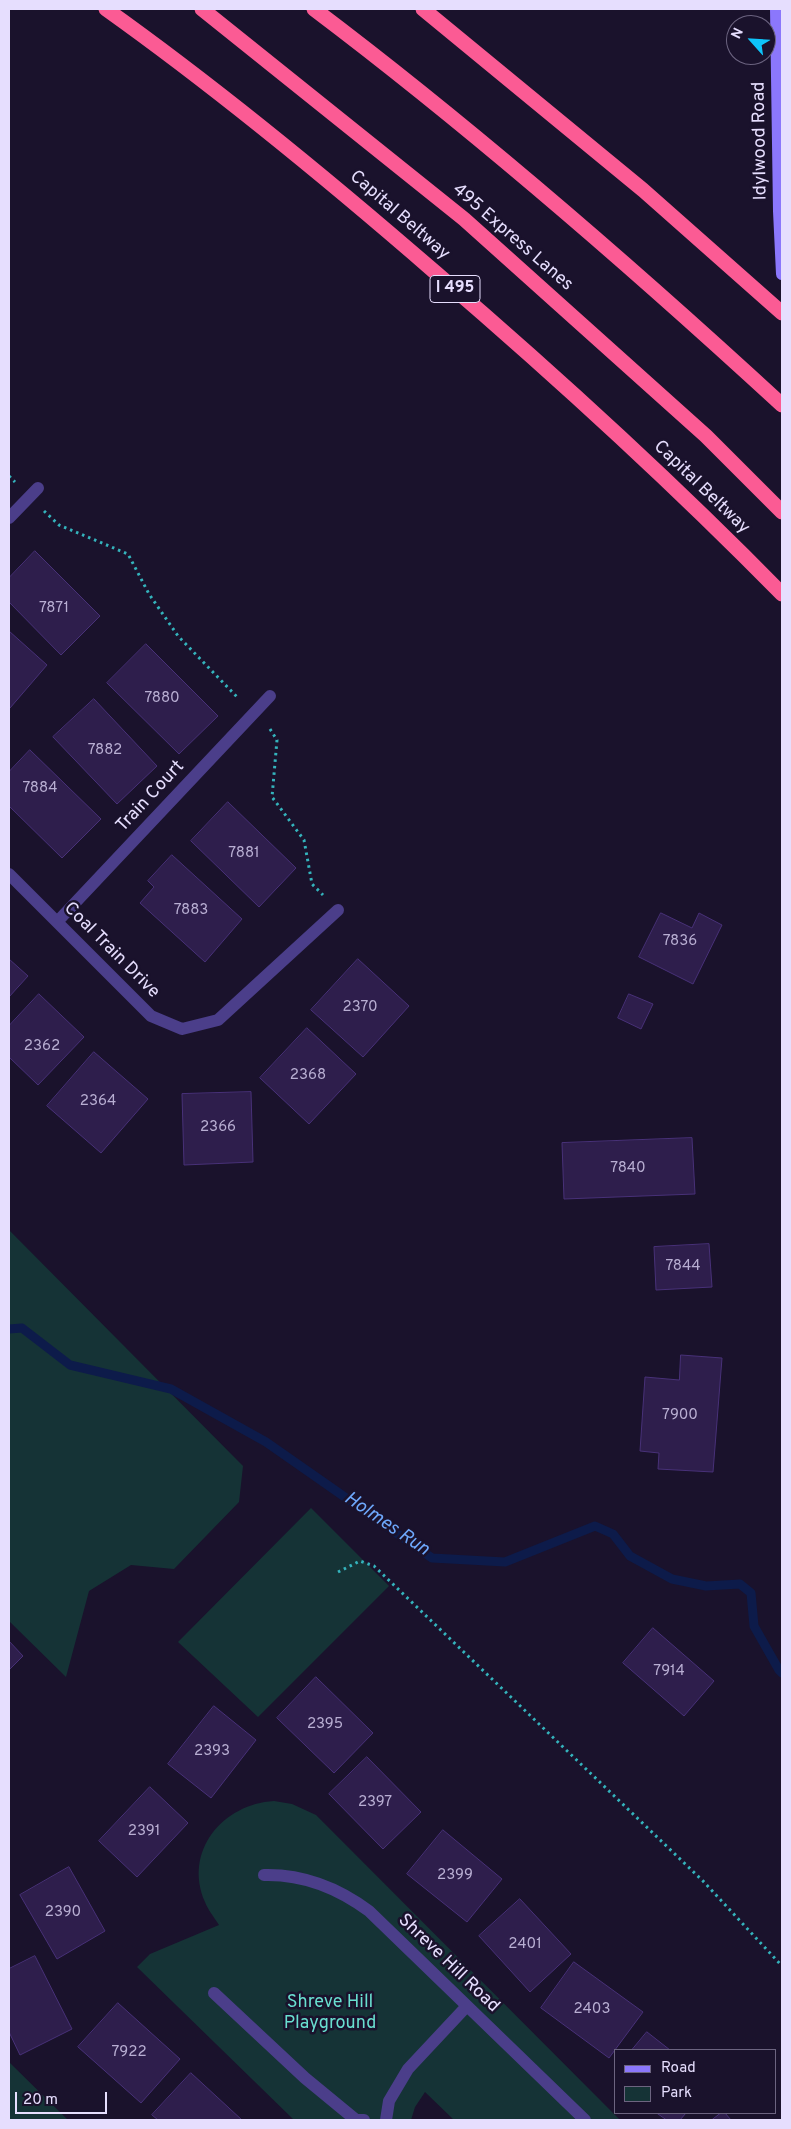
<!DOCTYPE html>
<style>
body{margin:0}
#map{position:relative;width:791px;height:2129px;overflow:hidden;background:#1a122c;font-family:Overpass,sans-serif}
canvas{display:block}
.frame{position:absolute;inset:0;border:10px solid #e6defe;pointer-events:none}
.legend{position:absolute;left:614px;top:2049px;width:162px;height:65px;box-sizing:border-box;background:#1a122c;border:1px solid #6c6480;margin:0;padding:6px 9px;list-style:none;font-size:15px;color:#e6defe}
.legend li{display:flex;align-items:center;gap:10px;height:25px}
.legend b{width:25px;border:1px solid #6c6480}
.north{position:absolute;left:726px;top:15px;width:50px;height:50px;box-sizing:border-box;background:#1a122c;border:1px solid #6c6480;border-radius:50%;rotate:296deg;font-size:14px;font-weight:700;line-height:20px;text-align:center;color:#e6defe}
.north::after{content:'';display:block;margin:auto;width:18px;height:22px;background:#0ec4fa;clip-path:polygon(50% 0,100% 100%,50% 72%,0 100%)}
.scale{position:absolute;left:15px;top:2092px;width:92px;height:22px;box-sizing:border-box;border:2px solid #e6defe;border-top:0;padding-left:6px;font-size:15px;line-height:18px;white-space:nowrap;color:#e6defe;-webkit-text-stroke:4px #1a122c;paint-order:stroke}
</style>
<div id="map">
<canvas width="791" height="2129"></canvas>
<div class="frame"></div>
<ul class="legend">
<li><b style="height:6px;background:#8b77fc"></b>Road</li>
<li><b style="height:14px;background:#153336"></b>Park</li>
</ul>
<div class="north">N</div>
<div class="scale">20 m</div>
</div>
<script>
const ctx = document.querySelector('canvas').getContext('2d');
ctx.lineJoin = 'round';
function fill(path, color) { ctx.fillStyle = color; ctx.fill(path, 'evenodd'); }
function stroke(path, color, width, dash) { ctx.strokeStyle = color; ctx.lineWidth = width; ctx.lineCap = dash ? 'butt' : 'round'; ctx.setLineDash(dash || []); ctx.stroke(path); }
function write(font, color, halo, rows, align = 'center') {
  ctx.font = font + ' Overpass,sans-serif'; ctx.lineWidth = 5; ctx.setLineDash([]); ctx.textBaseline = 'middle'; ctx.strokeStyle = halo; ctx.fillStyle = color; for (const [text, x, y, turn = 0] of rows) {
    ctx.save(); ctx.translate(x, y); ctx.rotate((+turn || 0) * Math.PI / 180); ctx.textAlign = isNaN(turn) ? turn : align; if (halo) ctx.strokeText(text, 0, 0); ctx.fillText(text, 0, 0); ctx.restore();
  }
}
fill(new Path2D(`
 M9,1230L243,1466L239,1502L174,1569L131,1565L89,1591L66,1677L9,1621Z
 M311,1508L389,1586L258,1717L178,1642Z
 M274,1801L292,1804L316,1815L620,2120H454L425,2092L415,2107L411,2120H294L137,1967L150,1954L219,1925C214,1917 208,1910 205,1902C183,1851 223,1804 274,1801Z
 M9,2062L68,2120H9Z`), '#153336');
stroke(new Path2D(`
 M9,1329L22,1328L70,1365L171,1389L266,1442L432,1558L505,1562L595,1526L613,1534L630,1556L672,1579L706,1586L740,1584L751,1593L754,1626L779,1670L782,1673`), '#0d1b4a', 9);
const building = new Path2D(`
 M35,551L100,616L61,655L9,602V578Z
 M9,631L47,665L10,708L9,707Z
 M146,644L218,716L179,754L107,683Z
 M94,699L157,766L117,804L53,737Z
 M30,750L101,819L62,858L9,806V772Z
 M228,802L296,868L259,907L191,841Z
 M172,855L242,919L205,962L140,903L154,887L148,881Z
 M661,913L692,928L699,913L722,925L693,984L639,957Z
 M9,959L28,976L9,997Z
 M358,959L409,1006L363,1057L311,1010Z
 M39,994L84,1037L38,1085L9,1057V1026Z
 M629,994L653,1004L641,1029L618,1018Z
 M307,1028L356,1074L309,1124L260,1078Z
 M94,1052L148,1099L101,1153L47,1106Z
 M251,1092L253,1162L184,1165L182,1094Z
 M692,1138L695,1194L564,1199L562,1143Z
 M709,1244L712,1287L656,1290L654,1247Z
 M681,1355L722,1358L713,1472L658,1469L659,1453L640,1451L645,1377L679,1380Z
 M653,1628L714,1681L684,1716L623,1663Z
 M9,1641L23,1656L9,1670Z
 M316,1677L373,1733L334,1773L277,1718Z
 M214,1706L256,1740L211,1798L168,1764Z
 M367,1757L421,1812L383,1849L329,1794Z
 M150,1787L188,1823L137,1877L99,1841Z
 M443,1830L502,1879L467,1922L407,1874Z
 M69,1867L105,1931L57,1959L20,1895Z
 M520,1899L571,1954L530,1992L479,1936Z
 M35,1956L72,2029L20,2055L9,2032V1969Z
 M574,1962L643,2012L609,2058L541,2008Z
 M118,2003L180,2059L141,2103L78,2047Z
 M647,2032L670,2050H632Z
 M191,2073L242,2120H158L152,2115Z
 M657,2113H686L680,2120H667Z
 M721,2113H725L731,2120H712Z`);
fill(building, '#2e1e4c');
stroke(building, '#483178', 1);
stroke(new Path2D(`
 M9,476L15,482
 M44,511L59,525L128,554L149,594L178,636L239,699
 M270,729L277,740L272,797L304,840L312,884L323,895
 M338,1572L360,1561L374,1566L703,1881L782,1966`), '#34b3bc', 3, [2.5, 4]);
stroke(new Path2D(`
 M214,1993L305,2078L356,2120H364`), '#4b3e8a', 12);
stroke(new Path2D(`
 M9,518L38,488
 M9,874L151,1016L182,1029L218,1020L338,910
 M57,922L270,696
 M264,1875C303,1874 338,1888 369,1911L585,2120
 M386,2120L389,2101L408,2069L466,2007`), '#4b3e8a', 12);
stroke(new Path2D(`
 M776,9L779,211L782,274`), '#8b77fc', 12);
stroke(new Path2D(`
 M106,9C221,91 330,181 436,273C556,376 672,482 782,594
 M202,9L464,219L706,436L782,512
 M314,9C477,132 632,267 782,405
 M423,9L643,190L782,313`), '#fb5b94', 15);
write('15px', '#b8aed2', null, [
 ["7871",54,609],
 ["7880",162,699],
 ["7882",105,751],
 ["7884",40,789],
 ["7881",244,854],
 ["7883",191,911],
 ["7836",680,942],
 ["2370",360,1008],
 ["2362",42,1047],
 ["2368",308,1076],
 ["2364",98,1102],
 ["2366",218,1128],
 ["7840",628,1169],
 ["7844",683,1267],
 ["7900",680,1416],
 ["7914",669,1672],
 ["2395",325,1725],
 ["2393",212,1752],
 ["2397",375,1803],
 ["2391",144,1832],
 ["2399",455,1876],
 ["2390",63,1913],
 ["2401",525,1945],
 ["2403",592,2010],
 ["7922",129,2053]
]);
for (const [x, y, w] of [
 [455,289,50]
]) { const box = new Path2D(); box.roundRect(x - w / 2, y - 13.5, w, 27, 4); ctx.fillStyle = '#1a122c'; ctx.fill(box); stroke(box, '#e6defe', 1); }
write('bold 16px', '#e6defe', null, [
 ["I 495",455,289]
]);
write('18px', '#e6defe', '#1a122c', [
 ["Idylwood Road",761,141,-91],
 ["Capital Beltway",399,216,41],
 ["495 Express Lanes",512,238,41],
 ["Capital Beltway",701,488,44],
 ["Train Court",151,797,-47],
 ["Coal Train Drive",111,951,45],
 ["Shreve Hill Road",448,1964,44]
]);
write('18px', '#69dfd0', '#1a122c', [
 ["Shreve Hill",330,2003],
 ["Playground",330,2024]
]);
write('italic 19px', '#6ea8fc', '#1a122c', [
 ["Holmes Run",386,1525,34]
]);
</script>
